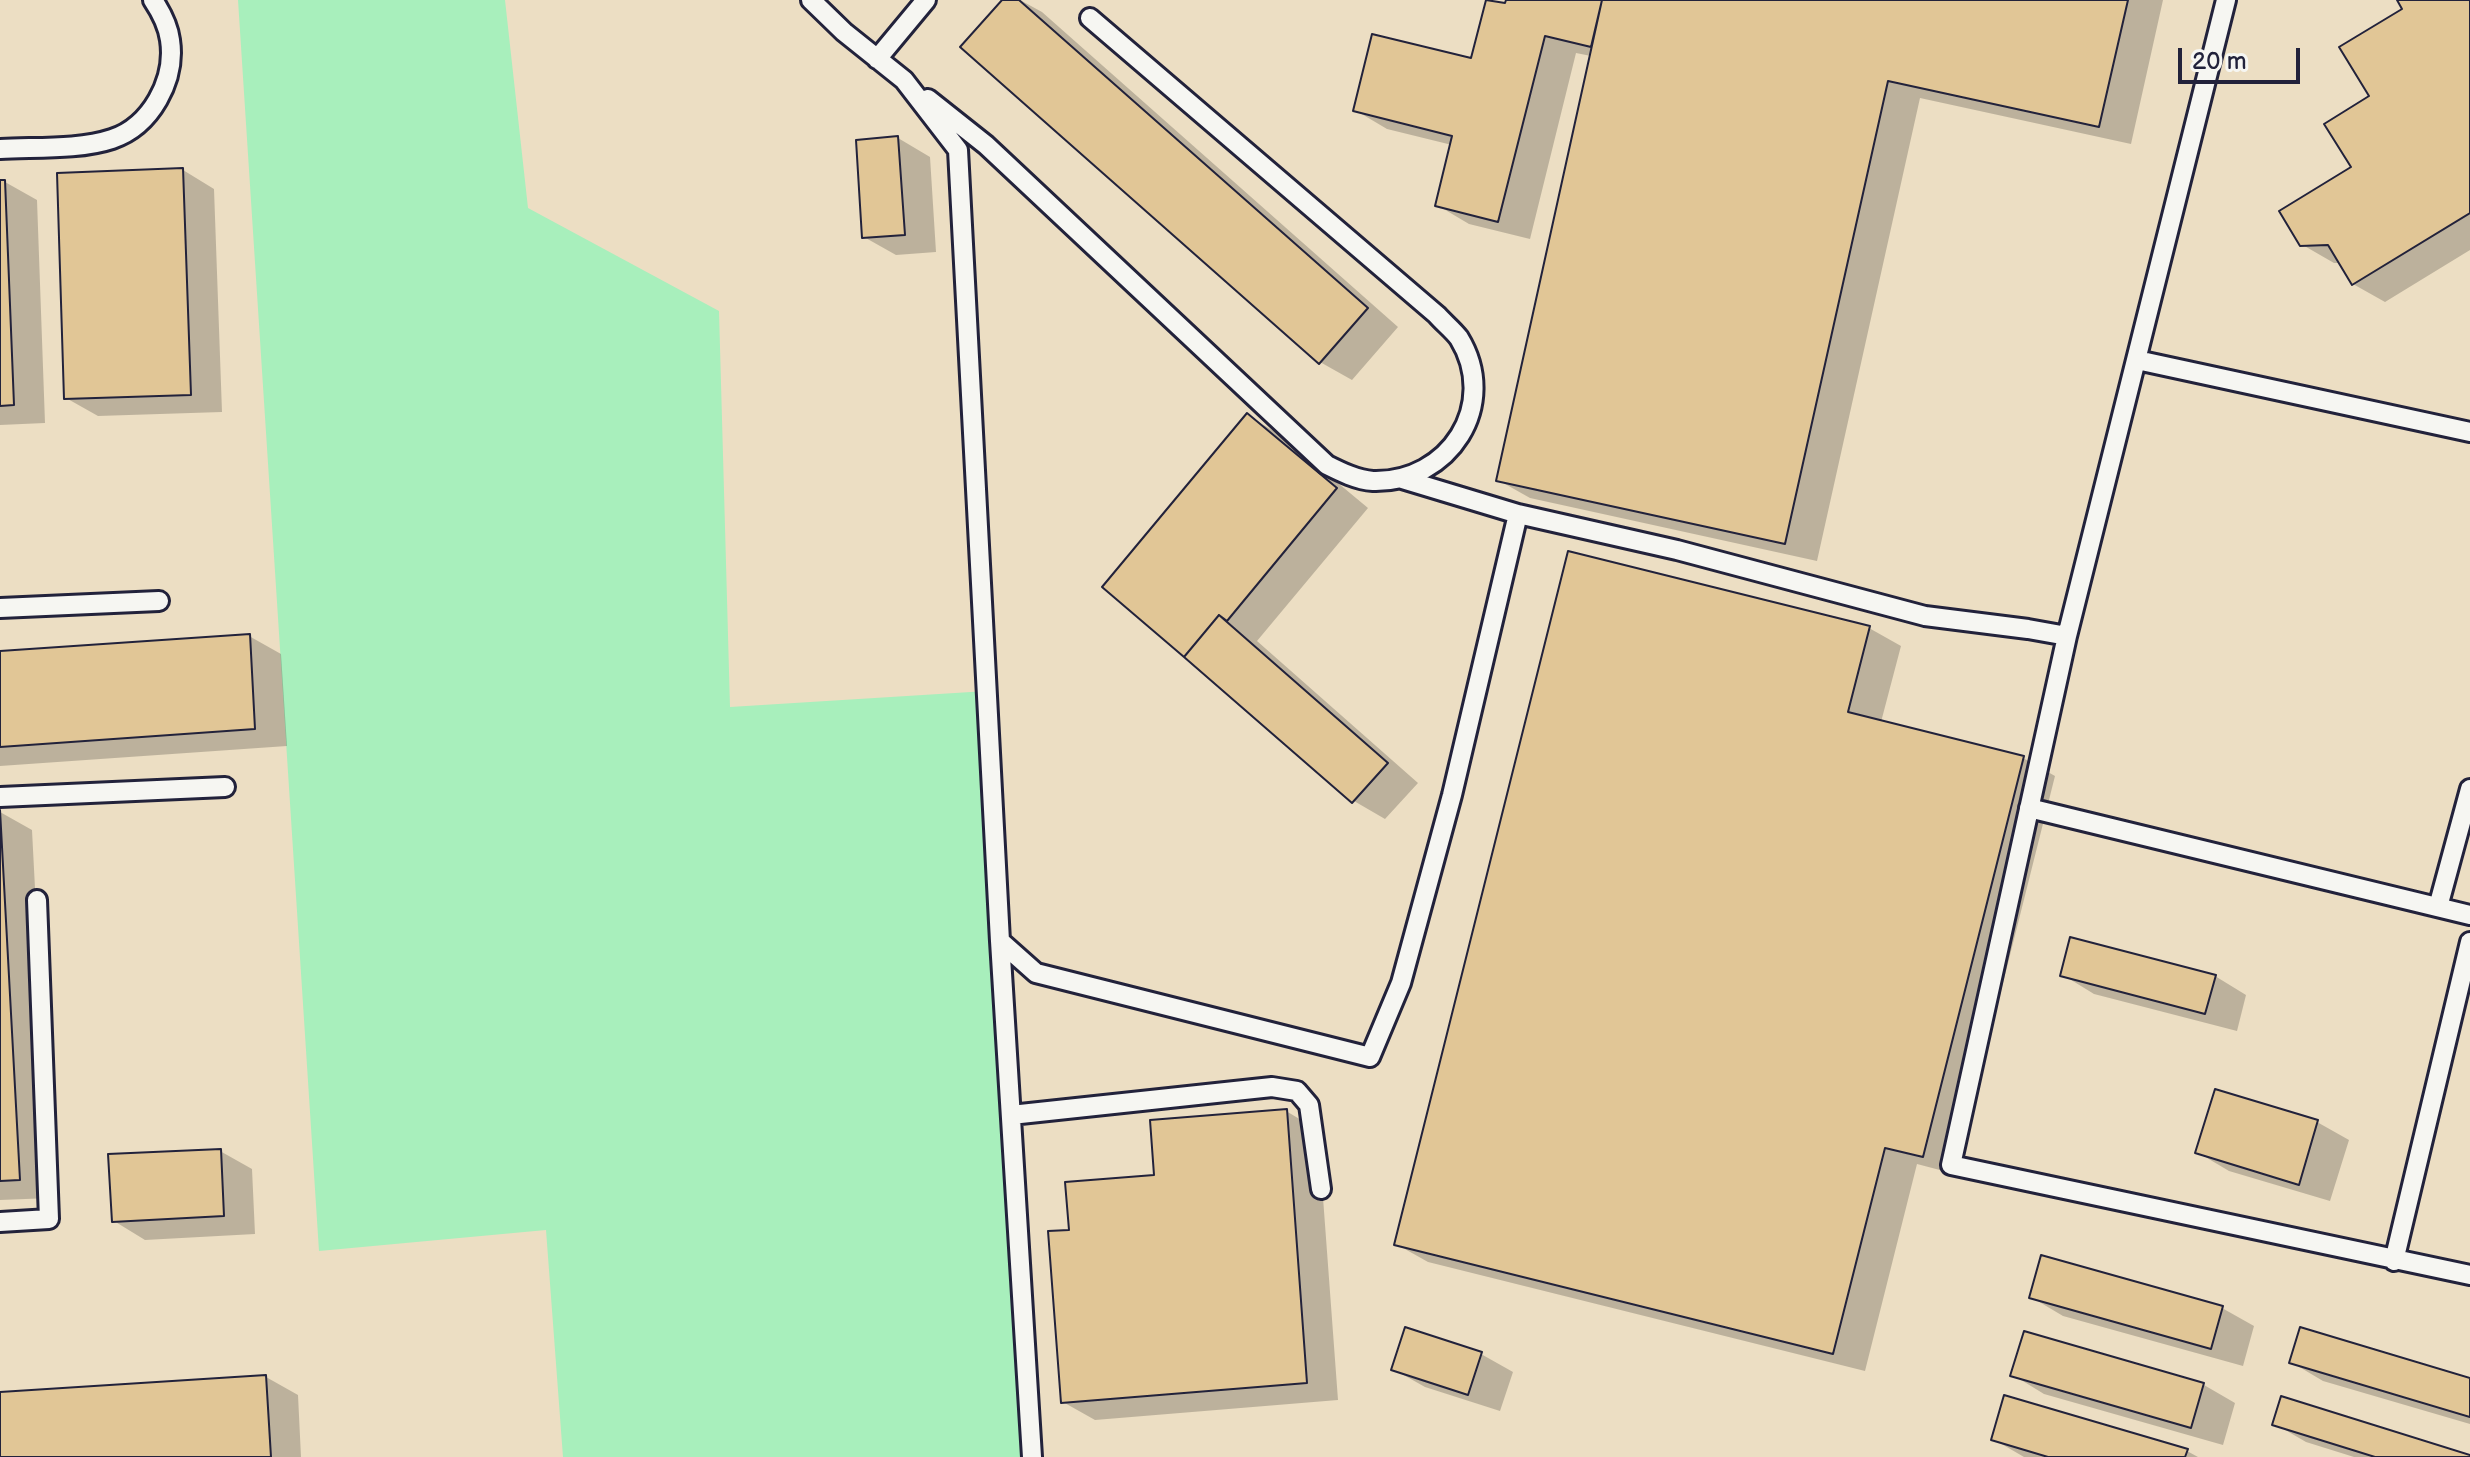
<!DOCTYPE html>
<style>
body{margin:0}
#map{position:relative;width:2470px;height:1457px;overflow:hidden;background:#f0e8d6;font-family:"Balsamiq Sans",sans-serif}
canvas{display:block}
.scale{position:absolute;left:2178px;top:48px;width:122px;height:36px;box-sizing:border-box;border:4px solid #22223b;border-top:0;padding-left:10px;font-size:24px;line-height:28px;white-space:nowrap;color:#22223b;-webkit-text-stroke:6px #f6f6f2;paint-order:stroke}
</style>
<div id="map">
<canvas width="2470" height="1457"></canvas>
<div class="scale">20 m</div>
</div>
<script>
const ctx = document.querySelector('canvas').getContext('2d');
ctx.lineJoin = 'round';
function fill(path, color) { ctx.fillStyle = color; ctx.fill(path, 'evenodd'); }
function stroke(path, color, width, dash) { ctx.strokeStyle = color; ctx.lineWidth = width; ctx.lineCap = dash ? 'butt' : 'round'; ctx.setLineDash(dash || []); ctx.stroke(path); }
fill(new Path2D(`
 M0,0H2470V1457H0Z`), '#ecdec3');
fill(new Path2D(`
 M238,0H505L528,208L719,311L730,707L987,691L1032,1457H563L546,1230L319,1251Z`), '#a8efbc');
fill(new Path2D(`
 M1005,0H1020L1042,12L1398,327L1352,380L1320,362Z
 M1508,0H2163L2131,144L1920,98L1817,561L1530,498L1498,480L1591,56L1576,53L1530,239L1469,224L1437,205L1452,145L1387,129L1355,110L1473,61Z
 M2399,0H2470V250L2385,302L2353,284L2341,263H2334L2301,244L2353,167L2372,97L2405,10Z
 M898,138L930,157L936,252L896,255L864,237Z
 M183,170L214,189L222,412L98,416L66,398Z
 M0,182H5L37,200L45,423L0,425Z
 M1248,416L1279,434L1368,508L1257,641L1418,783L1385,819L1354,801L1105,587Z
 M1869,628L1901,646L1881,722L2023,758L2055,776L1955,1174L1917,1164L1865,1371L1428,1262L1396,1244Z
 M249,636L281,654L287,746L0,766V653Z
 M0,812L32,830L51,1198L0,1200Z
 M2063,975L2215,976L2246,995L2237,1031L2094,994Z
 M1286,1111L1318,1130L1338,1400L1095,1420L1063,1402L1157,1177Z
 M2317,1122L2349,1140L2330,1201L2229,1171L2197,1152Z
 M220,1151L252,1169L255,1234L145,1240L114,1221Z
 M2031,1297L2222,1308L2254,1326L2243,1366L2063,1316Z
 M1406,1329L1481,1354L1513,1372L1500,1411L1425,1387L1393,1369Z
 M2025,1334L2204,1385L2235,1403L2223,1445L2044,1394L2013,1375Z
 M2291,1362L2470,1380V1424L2323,1381Z
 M266,1377L298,1395L301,1457H0V1394Z
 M2275,1424L2470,1457H2354L2306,1442Z
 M1993,1439L2187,1451L2198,1457H2024Z`), '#0003');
const building = new Path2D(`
 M1002,0H1019L1368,308L1319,364L960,47Z
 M1486,0L1505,3L1506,0H1602L1591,47L1545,36L1498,222L1435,206L1452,136L1353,111L1372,34L1471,58Z
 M1602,0H2128L2099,127L1888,81L1785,544L1496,481Z
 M2397,0H2470V213L2352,285L2328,245L2300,246L2279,211L2351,167L2324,124L2369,96L2339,47L2402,9Z
 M898,136L905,235L862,238L856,140Z
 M183,168L191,395L64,399L57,173Z
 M0,180H5L14,405L0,406Z
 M1247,413L1337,488L1227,621L1219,615L1184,657L1102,587Z
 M1568,551L1870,626L1848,712L2024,756L1923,1157L1885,1148L1833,1354L1394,1245Z
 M1219,615L1388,763L1352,803L1184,657Z
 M250,634L255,729L0,747V651Z
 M0,810L20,1180L0,1181Z
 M2070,937L2216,975L2205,1014L2060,976Z
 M2215,1089L2318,1120L2299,1185L2195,1153Z
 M1287,1109L1307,1383L1061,1403L1048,1231L1069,1230L1065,1182L1154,1175L1150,1120Z
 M221,1149L224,1216L112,1222L108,1154Z
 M2041,1255L2223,1306L2211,1349L2029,1298Z
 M1405,1327L1482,1352L1468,1395L1391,1370Z
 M2300,1327L2470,1378V1417L2289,1363Z
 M2024,1331L2204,1383L2191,1428L2010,1376Z
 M266,1375L271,1457H0V1392Z
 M2004,1395L2188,1449L2185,1457H2048L1991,1440Z
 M2281,1396L2470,1455V1457H2375L2272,1425Z`);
fill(building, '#e1c696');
stroke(building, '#22223b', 2);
const service = new Path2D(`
 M811,0L844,32L904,80L958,150L1000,941L1036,973L1370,1057L1401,983L1452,795L1518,514
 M2226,0L2067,636L1951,1165L2470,1275
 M877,59L926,0
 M928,99L986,145L1327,465C1341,472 1357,480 1373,481C1449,483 1500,405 1459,338C1453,330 1444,323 1437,315L1090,18
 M0,149C34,147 79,150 112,139C151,126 176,80 170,40C168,25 161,12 153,0
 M2137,360L2470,432
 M1402,479L1518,514L1677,550L1925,616L2028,629L2067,636
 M0,608L159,601
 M0,797L225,787
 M2029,808L2470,915
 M2438,907L2470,789
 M1000,941L1032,1457
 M1011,1115L1272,1087L1297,1091L1309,1105L1321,1189
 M0,1222L49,1219L37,900
 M2394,1261L2470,942`);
stroke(service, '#22223b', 24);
stroke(service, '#f6f6f2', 18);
</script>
